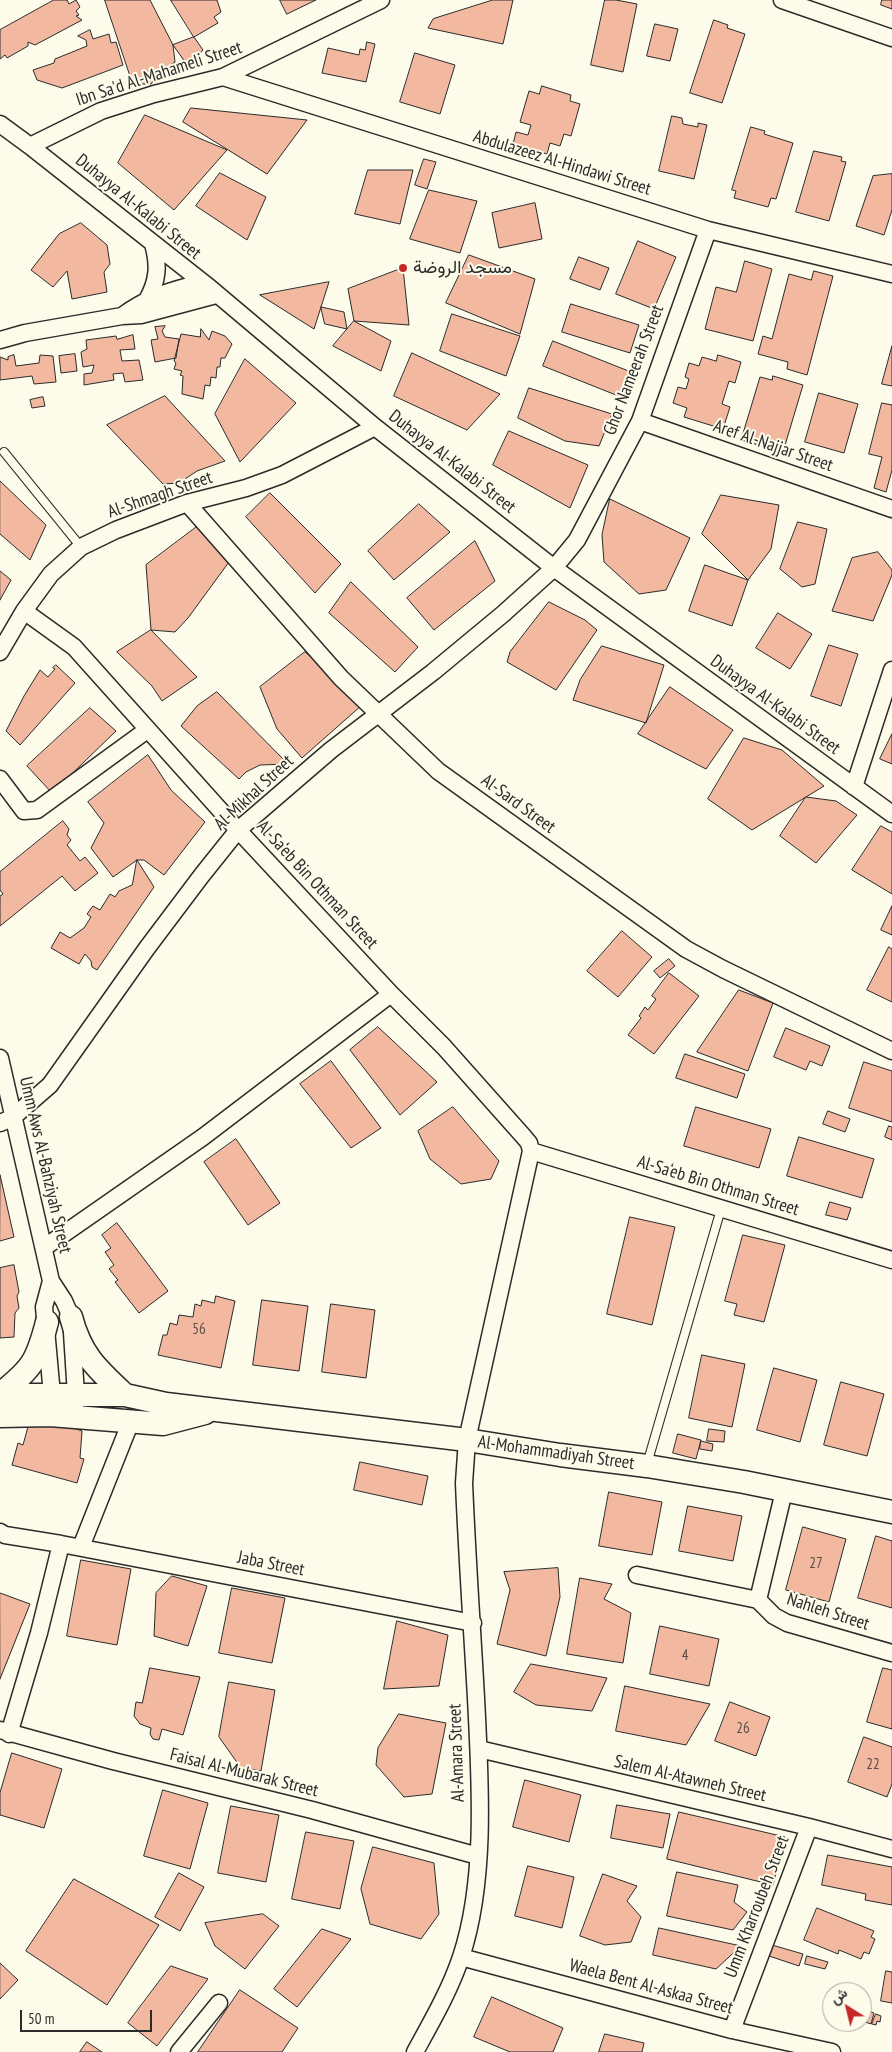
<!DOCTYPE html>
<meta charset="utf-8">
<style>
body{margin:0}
#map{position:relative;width:892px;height:2052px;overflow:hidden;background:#fdfbea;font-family:"PT Sans Narrow",Vazirmatn,sans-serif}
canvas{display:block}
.north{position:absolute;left:822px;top:1982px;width:50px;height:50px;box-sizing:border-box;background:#fdfbea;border:1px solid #a9a89e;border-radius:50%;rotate:324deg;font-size:14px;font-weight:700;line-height:20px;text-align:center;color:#2b2b2b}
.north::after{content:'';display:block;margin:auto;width:18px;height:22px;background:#c62828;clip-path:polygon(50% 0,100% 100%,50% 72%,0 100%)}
.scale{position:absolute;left:20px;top:2010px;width:132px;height:22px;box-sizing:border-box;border:2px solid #2b2b2b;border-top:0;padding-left:6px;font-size:15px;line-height:18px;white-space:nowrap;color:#2b2b2b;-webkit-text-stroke:4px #fdfbea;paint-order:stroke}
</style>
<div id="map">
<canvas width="892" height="2052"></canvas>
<div class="north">ش</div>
<div class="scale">50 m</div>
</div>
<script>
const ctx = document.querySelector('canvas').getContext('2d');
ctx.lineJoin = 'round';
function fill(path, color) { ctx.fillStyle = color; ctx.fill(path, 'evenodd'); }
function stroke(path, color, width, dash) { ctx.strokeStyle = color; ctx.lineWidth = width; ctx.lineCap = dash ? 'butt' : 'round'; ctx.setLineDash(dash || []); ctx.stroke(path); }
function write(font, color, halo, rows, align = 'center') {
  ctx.font = font + ' "PT Sans Narrow",Vazirmatn,sans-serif'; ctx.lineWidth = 4; ctx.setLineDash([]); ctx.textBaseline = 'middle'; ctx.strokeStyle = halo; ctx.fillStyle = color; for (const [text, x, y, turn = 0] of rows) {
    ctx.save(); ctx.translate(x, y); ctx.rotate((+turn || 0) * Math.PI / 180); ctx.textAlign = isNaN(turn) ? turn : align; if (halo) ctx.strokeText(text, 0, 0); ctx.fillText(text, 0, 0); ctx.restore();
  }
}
const building = new Path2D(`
 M54,0H67L69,4L76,0L80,7L76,11L79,15L76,16L82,20L35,45L28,42V46L7,58L5,55L0,59V30Z
 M105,0H150L173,45L175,62L160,72L151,84H133Z
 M171,0H217L221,12L214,17L218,23L194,37Z
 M280,0H316L287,14Z
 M493,0H513L503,44L428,28L433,19Z
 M605,0H616L637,4L623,72L591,65Z
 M882,0H892V9L881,5Z
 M714,20L728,25L727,28L745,34L722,103L690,93Z
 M655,24L678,29L670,61L647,56Z
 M90,30L93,39L109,34L111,43L116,42L123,65L62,88L37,80L33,70L54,63L55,59L87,46L86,40L78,36Z
 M194,37L203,50L188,66L173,45Z
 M367,42L375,44L366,82L322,73L328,48L359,55L360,49L365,50Z
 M415,53L455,65L440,114L400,102Z
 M542,86L571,95L570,101L580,104L571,136L564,134L560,146L550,143L547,154L513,144L516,132L528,135L531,125L520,122L529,91L539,94Z
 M191,108L307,120L267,174L183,122Z
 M145,115L227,150L174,210L118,163Z
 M672,116L682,118L683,124L698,127V123L707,125L694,179L659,171Z
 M751,127L765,131L764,134L793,143L776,199L771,198L768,207L734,198L736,191L732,190Z
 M814,151L842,157L841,161L846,162L829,221L796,212Z
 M424,159L436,162L427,189L415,185Z
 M368,170H413L400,224L355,214Z
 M220,173L266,197L247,240L196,206Z
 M892,174V210L884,235L856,226L873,176Z
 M429,190L477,201L460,253L410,239Z
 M535,203L542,239L499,248L492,213Z
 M81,223L107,245L110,264L104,272L107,292L72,299L67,271L53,287L31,270L59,234Z
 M638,241L676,257L654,309L616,294Z
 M469,255L535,279L520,334L446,303Z
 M579,257L609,268L600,290L570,279Z
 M745,261L772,269L753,341L705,329L716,287L736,292Z
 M403,268L409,325L354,321L348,289Z
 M814,271L833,276L807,375L787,369L788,362L758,354L763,336L772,339L789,274L811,280Z
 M329,282L314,329L260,295Z
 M571,304L639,325L630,353L562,332Z
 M321,307L344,312L347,329L325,324Z
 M452,314L520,336L506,376L440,351Z
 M354,321L391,341L381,371L333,346Z
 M165,326L162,331L165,337L179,339L176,358L155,362L151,340L158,339L155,327Z
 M201,329L209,340L212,331L225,336L232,344L225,358H221L220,367H217L216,378L211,377L210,386L205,385L203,399L182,394L183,376L180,375L182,371L174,369L176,363L174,361L181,334L200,337Z
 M133,335L135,349L120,350L122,361L139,360L143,380L125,382L123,373L113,374L114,380L84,385V374L92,373L94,365L83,367L81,352L87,349L86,340L116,336L117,339Z
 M553,341L631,372L621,397L543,366Z
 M892,346V386L882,384Z
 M412,353L500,394L467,430L394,396Z
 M75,354L77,371L61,373L59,356Z
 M14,355L16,366L39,363L40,355L53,356L56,382L34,384L32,376L0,380V357L8,360V357Z
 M718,355L741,362L735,383L729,381L722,404L730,407L723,429L684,417L687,408L673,403L678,387L686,389L689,379L685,377L689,363L699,366L702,357L716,361Z
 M245,359L296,403L240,462L215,414Z
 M773,376L803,385L783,452L741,440L760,377L772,380Z
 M529,388L612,414L599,446L565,441L518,418Z
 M819,393L858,404L844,453L805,442Z
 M165,396L225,461L197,471L179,483L163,484L107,425Z
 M43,397L45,406L32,408L30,400Z
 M882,403L892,405V470L886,492L874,488L882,457L869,454Z
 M509,431L588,465L570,508L493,465Z
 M0,481L46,525L30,560L0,534Z
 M270,493L341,564L315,593L246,517Z
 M721,495L779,505L771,549L748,580L702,534Z
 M610,499L690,538L666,590L639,594L604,562L602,535Z
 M419,504L450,532L394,580L368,551Z
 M798,522L827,529L815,584L802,587L780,569Z
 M198,526L229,562L188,618L175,632L151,630L146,565Z
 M475,541L495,581L434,630L407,598Z
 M878,552L892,570V575L873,621L832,611L852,558Z
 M705,565L748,580L732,626L689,611Z
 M0,571L11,580L0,600Z
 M351,582L418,647L395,672L329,613Z
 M549,602L585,620L597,630L556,690L507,662L510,652Z
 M778,613L812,634L790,669L756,648Z
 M151,630L197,677L162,701L152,686L117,652Z
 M829,645L858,654L841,706L811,696Z
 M602,646L664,665L646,723L573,700L580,680Z
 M305,652L350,689L362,705L302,758L277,729L260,687Z
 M56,665L75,683L20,745L6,731L24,696L40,670L48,677L55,669L53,668Z
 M670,687L733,730L706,769L638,734Z
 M217,692L288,764L260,765L246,772L239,779L181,726L197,706Z
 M90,708L116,731L52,793L27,766Z
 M892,734V764L880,759Z
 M744,738L782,750L824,786L752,830L708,799Z
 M148,755L171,790L205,822L164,875L144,860H137L113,877L91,848L104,823L88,802Z
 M806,797L836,801L857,815L816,863L780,836Z
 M63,821L69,829L67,835L71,840L67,845L80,861L85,857L98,873L75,891L62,876L0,926V896L3,894L0,890V872Z
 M881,826L892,832V894L852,870Z
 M137,860L154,887L97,970L92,967L91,961L85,954L79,964L51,948L60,932L70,938L84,928L91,917L87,914L93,906L100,910L110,894L115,897L119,891L132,885Z
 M892,906V935L881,930Z
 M622,931L652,957L618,997L587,971Z
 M889,947L892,949V1002L867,990Z
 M669,959L675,966L660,978L654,971Z
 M669,973L699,996L654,1054L628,1035L641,1018L639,1016L645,1007L648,1010L656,999L652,996Z
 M739,990L773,1003L748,1071L697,1052Z
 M378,1027L437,1082L400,1115L350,1050Z
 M786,1028L830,1046L822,1066L810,1061L806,1070L774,1057Z
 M685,1054L745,1074L737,1098L676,1078Z
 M331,1061L381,1128L351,1148L300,1084Z
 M864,1062L892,1071V1122L849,1108Z
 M453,1107L499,1161L491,1179L461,1184L430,1159L418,1131Z
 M696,1107L771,1129L759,1168L684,1146Z
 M828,1111L850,1119L845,1132L823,1124Z
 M889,1126L892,1127V1140L885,1137Z
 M799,1137L874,1159L862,1198L787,1176Z
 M236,1139L280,1203L248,1225L204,1162Z
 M0,1175L14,1237L0,1241Z
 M830,1202L851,1208L847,1220L826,1215Z
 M630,1217L675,1227L652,1325L607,1314Z
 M117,1223L168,1291L139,1313L115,1282L118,1280L109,1269L114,1265L105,1252L111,1248L102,1235Z
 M743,1235L785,1245L764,1322L734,1315L737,1304L725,1301Z
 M14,1265L19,1292L17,1296L19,1308L15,1313L14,1337L0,1338V1268Z
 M216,1296L235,1301L221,1368L158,1355L163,1335H167L170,1323L177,1325L179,1315L193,1317L195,1304L201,1306L202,1300L214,1303Z
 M262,1300L308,1306L299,1371L253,1365Z
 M331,1304L375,1310L366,1378L322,1372Z
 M702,1355L745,1364L732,1427L689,1418Z
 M774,1368L817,1380L800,1442L757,1430Z
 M841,1382L884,1394L867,1456L824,1445Z
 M57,1422L82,1431L80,1458L84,1459L77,1483L12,1465L18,1443L23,1445L29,1423Z
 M709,1429L725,1431L724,1442L707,1441Z
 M678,1434L701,1440L696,1459L673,1453Z
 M701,1441L713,1444L712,1451L700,1449Z
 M360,1462L428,1476L422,1505L354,1490Z
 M609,1492L662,1502L652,1555L599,1546Z
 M688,1506L742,1516L733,1561L679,1551Z
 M803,1527L846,1539L829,1602L786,1590Z
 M876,1536L892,1541V1608L858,1598Z
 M81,1560L131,1569L117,1645L67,1636Z
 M558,1568L560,1597L546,1656L497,1644L510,1590L504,1572Z
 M172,1576L207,1586L188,1646L154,1636L156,1593Z
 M580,1578L612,1584L604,1599L631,1613L623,1663L567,1654Z
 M232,1588L285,1598L272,1663L219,1653Z
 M0,1593L30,1604L0,1679Z
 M397,1621L448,1635L439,1686L384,1689Z
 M660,1626L719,1639L709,1686L650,1674Z
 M531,1664L607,1678L592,1711L536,1705L514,1692Z
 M150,1668L200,1677L183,1735L162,1729L159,1740L153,1739L150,1734L151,1728L140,1724L134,1716L136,1702L142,1703Z
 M883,1668L892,1670V1729L867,1722Z
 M229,1682L275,1690L261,1771L241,1768L219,1737Z
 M625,1686L710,1704L686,1745L616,1731Z
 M730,1702L770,1717L756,1756L715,1741Z
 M399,1714L446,1723L432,1794L404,1797L376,1765L378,1748Z
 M864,1737L892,1747V1784L887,1797L848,1782Z
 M12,1753L62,1769L44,1828L0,1815V1793Z
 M525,1780L581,1795L569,1842L513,1827Z
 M163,1790L208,1803L190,1869L144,1856Z
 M617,1805L670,1814L663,1848L611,1838Z
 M231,1806L279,1815L266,1882L218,1873Z
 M679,1812L785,1837L773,1885L667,1859Z
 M306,1832L354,1841L340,1909L292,1899Z
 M373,1847L434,1863L439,1914L421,1939L370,1924L361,1889Z
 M828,1855L892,1867V1905L865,1900L866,1894L822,1885Z
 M528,1866L574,1877L562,1928L515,1916Z
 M677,1872L738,1885L734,1902L747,1912L733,1930L667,1916Z
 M179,1873L204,1887L180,1931L155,1917Z
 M603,1874L637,1886L627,1901L641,1917L631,1942L605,1945L580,1936Z
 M74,1879L159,1925L107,2005L26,1951Z
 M817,1908L874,1931L871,1937L875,1939L869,1954L864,1952L861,1959L839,1950L838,1954L804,1940Z
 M263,1914L279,1926L245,1969L215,1946L205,1923Z
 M659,1928L741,1946L716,1969L653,1955Z
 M322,1929L351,1939L297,2007L274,1989Z
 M772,1945L803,1954L799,1966L769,1956Z
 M807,1956L828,1962L825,1969L805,1964Z
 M0,1963L18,1980L0,1999Z
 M171,1966L208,1979L157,2046L128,2023Z
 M886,1971L892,1972V2003L881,2001Z
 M240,1990L298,2028L282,2052H198Z
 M492,1997L563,2028L553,2052H510L474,2037Z
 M862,2009L868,2011L864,2022L862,2021Z
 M869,2011L874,2013L871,2024L865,2022Z
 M876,2014L881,2016L880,2022L877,2021L876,2025L872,2024Z
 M605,2034L644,2043L642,2052H599Z
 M87,2042L102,2052H80Z`);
fill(building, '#f2b8a0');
stroke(building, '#2b2b2b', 1);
const lane = new Path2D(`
 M4,452L81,547
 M647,1464L721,1209`);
const street = new Path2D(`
 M782,0L892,38
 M223,77L708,230L892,274
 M0,124L30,146L210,288L375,427L554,568L892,814
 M30,146L101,111L154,94L223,77L381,0
 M147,300C158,281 159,265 153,244
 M122,316C146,298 171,290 201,283
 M0,340L25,333L122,316L141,315L216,295
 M640,421L892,509
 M187,503L341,678L438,771L686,949L723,969L892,1051
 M24,611L74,647L238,830L391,994L444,1047L524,1137L529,1143L531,1151L467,1440L464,1483C467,1555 472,1627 476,1698C480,1779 487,1879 461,1957C450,1990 432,2021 415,2052
 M0,652L24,611L51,574L81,547L116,530L187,503L246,488L282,475L375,427
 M0,779L24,811L37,810L147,730
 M854,787L892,670
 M0,1058L51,1281L64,1301L71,1317L76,1395L75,1405
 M0,1123L12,1118L50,1085L147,948L202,875L238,830L331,750L433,672L503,614L554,568L577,540L640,421L708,230
 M531,1151L892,1260
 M45,1247L203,1137L391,994
 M51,1404L52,1395L44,1307L51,1281
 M0,1532L5,1535L61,1544L473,1623
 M81,1547L131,1421
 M637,1575L758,1600L774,1616L787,1623L892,1653
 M758,1600L784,1491
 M0,1730L113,1761L312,1810L478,1856
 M9,1734L39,1633L61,1544
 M479,1749L809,1827L892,1849
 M461,1957L732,2030L832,2052
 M732,2030L809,1827
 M179,2052L219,2003`);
const secondary = new Path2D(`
 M71,1317C81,1355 97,1369 125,1395
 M0,1394C32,1369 37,1361 47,1322
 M0,1395H125L166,1404L467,1440L560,1455L647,1466L744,1482L892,1512
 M0,1416L50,1415L163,1424L205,1413`);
stroke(lane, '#2b2b2b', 10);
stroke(street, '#2b2b2b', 19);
stroke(secondary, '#2b2b2b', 25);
stroke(lane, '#fdfbea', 8);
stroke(street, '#fdfbea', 16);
stroke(secondary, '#fdfbea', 22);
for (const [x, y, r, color] of [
 [403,268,5,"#c62828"]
]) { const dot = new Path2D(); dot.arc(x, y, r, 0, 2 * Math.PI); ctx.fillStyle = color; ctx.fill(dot); stroke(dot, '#fdfbea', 2); }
write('15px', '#5d4e48', null, [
 ["56",199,1330],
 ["27",816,1564],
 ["4",685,1656],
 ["26",743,1729],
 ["22",873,1765]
]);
write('18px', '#2b2b2b', '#fdfbea', [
 ["Ibn Sa'd Al-Mahameli Street",159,74,-18],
 ["Abdulazeez Al-Hindawi Street",562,163,17],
 ["Duhayya Al-Kalabi Street",138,207,39],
 ["Ghor Nameerah Street",634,370,-69],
 ["Aref Al-Najjar Street",773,446,19],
 ["Duhayya Al-Kalabi Street",452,462,38],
 ["Al-Shmagh Street",160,495,-19],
 ["Duhayya Al-Kalabi Street",775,705,36],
 ["Al-Mikhal Street",254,793,-43],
 ["Al-Sard Street",518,804,36],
 ["Al-Sa‘eb Bin Othman Street",317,885,47],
 ["Umm Aws Al-Bahziyah Street",45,1165,77],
 ["Al-Sa‘eb Bin Othman Street",718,1186,17],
 ["Al-Mohammadiyah Street",556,1453,8],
 ["Jaba Street",271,1564,11],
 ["Nahleh Street",828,1612,18],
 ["Al-Amara Street",457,1753,-92],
 ["Faisal Al-Mubarak Street",244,1773,14],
 ["Salem Al-Atawneh Street",690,1779,13],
 ["Umm Kharroubeh Street",757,1907,-69],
 ["Waela Bent Al-Askaa Street",651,1987,15]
]);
write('18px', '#2b2b2b', '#fdfbea', [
 ["مسجد الروضة",413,268]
], 'left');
</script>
